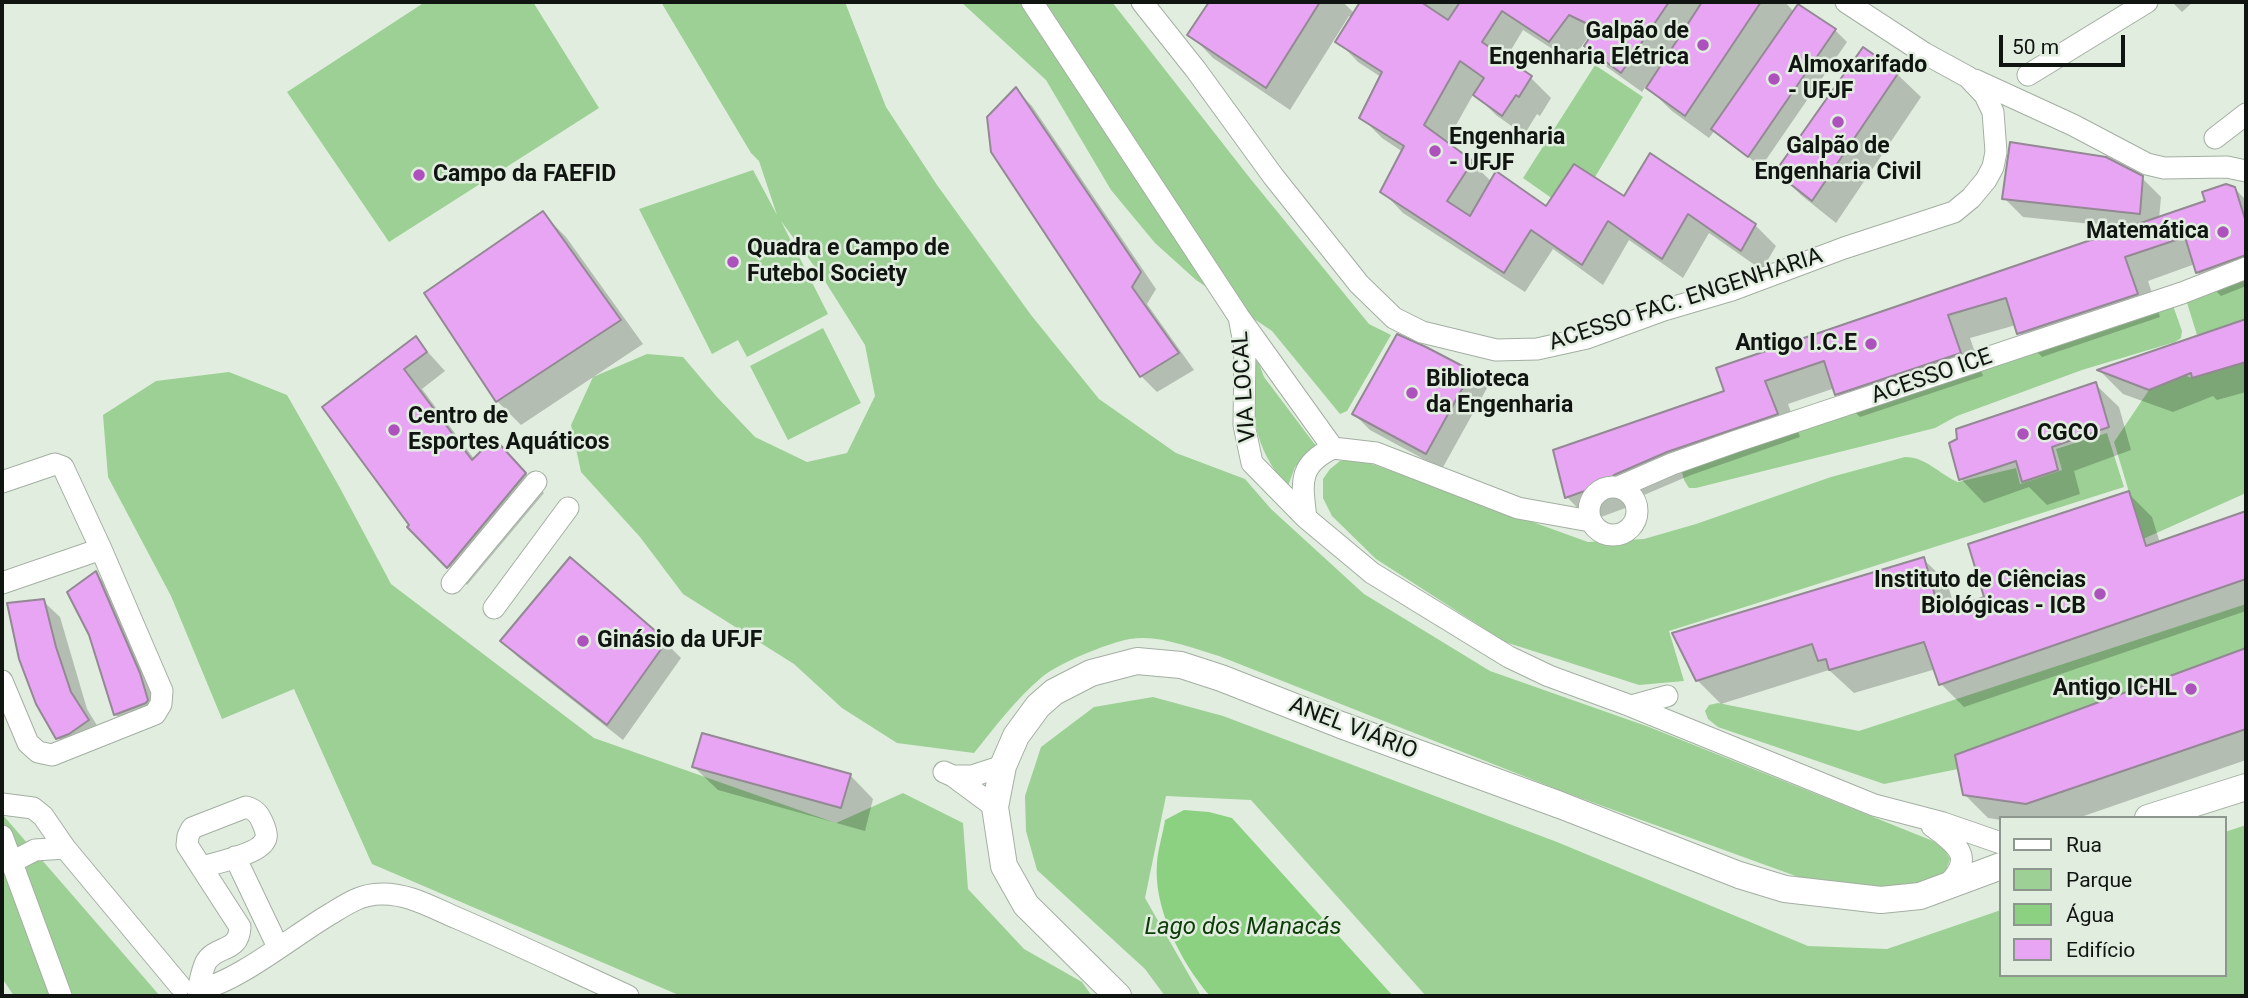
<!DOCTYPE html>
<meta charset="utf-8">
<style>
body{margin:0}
#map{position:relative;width:2248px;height:998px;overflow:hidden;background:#e1eddf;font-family:Roboto,sans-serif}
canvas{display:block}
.frame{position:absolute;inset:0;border:4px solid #111511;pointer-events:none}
.legend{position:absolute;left:1999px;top:816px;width:228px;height:161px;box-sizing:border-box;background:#e1eddf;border:2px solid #8e978d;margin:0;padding:9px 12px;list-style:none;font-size:21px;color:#111511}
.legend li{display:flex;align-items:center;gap:14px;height:35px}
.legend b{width:35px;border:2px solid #8e978d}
.scale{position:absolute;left:1999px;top:35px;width:126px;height:32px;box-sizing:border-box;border:4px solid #111511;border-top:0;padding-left:9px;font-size:21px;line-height:24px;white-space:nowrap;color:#111511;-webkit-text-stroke:5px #e1eddf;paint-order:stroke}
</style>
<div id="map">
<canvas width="2248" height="998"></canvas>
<div class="frame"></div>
<ul class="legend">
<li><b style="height:9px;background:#fff"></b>Rua</li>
<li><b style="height:19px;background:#9cd094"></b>Parque</li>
<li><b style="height:19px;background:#8cd082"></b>Água</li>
<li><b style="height:19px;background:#e7a5f3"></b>Edifício</li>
</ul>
<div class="scale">50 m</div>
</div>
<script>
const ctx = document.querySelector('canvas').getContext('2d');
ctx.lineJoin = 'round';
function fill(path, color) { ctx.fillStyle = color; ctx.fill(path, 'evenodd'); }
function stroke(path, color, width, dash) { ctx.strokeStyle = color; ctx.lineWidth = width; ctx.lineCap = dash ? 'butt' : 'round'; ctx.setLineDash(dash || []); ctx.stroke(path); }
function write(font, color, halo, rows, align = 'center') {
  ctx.font = font + ' Roboto,sans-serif'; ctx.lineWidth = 5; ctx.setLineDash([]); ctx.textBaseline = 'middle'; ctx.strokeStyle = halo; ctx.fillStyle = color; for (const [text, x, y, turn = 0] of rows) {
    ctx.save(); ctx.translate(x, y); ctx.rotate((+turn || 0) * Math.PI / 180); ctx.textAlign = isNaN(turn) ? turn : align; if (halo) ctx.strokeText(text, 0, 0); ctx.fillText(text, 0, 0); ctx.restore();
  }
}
fill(new Path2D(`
 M425,2H533L599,108L389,242L287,92Z
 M661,2H845L886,107L937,185L1031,315L1099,399L1176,453L1245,479L1271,509L1364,594L1490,671L1649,727L1933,841L1943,847L1950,859L1945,873L1935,883L1876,890L1804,879L1564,792L1219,656C1191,648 1159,634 1130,639C1110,642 1057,664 1042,677C1016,699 995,727 974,753L897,743L842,708L794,664L683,594L640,537L581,472L571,425L593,377L647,354L683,357L717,397L755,437L807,462L847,453L875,396L865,345L823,278L781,221L828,314L747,357L738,340L712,354L639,209L753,170L777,215L759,161L751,153Z
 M961,2H1112L1249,177L1369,324L1391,335L1347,411L1340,414L1272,331L1196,280L1155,243L1111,190L1046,80Z
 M1595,65L1643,97L1595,177L1574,164L1558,188L1560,204L1523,178Z
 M2246,271V319L2197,335L2184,293Z
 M2171,300L2182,331L2181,338L2175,342L2082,370L1957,416L1935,428L1696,488H1689L1684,480L1682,472L1686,466Z
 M823,328L861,403L788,440L750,366Z
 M1257,358L1264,377L1316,446L1295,467L1288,486C1254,451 1247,405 1257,358Z
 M2246,362V493L2143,539L2114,442L2149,390L2184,375L2192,378Z
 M229,372L287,395L340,488L391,584L594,738L836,823L903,793L963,823L968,889L1024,949L1082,982L1092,996H681L372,864L294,689L222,719L171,596L108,477L103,415L156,381Z
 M2107,433L2124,487L1669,631L1684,681L1639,685L1505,642L1376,559L1332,516L1323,498V479L1330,469L1340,461L1358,459L1588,542L1644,539L1696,524L1831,477L1905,457C1926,457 1939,474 1958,482L2016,468L2020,484L2062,470L2056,449Z
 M2246,604V648L1956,755L1958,769L1884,784L1718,727L1708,719L1705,711L1709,705L1718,703L1859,731Z
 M1153,697L1223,716L1557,842L1808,946L1887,949L2001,910V975H2225V832L2246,825V996H1426L1251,800L1166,796L1145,898L1201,996H1165L1145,969L1037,870L1026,831L1025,796L1041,747L1094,707Z
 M2,814L160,996H14L2,978Z`), '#9cd094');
fill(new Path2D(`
 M1184,810L1209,812L1232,818L1393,996H1210C1181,963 1153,907 1157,863C1158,848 1163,834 1165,820Z`), '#8cd082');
fill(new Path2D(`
 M1212,2H1343L1354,13L1362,2H1785L1794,12L1835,30L1847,42L1761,167L1715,130L1709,138L1672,111L1646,86L1642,92L1607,67L1586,46L1594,34L1592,32L1571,61L1523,30L1505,60L1530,77L1551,98L1540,116L1537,114L1524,135L1496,115L1474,93L1446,143L1472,163L1492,182L1547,209L1625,199L1755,225L1776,246L1762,270L1709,233L1683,278L1629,240L1603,285L1553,249L1525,292L1403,213L1383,192L1403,152L1382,138L1361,117L1381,77L1358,62L1338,41L1352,18L1349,16L1290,110L1213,58L1190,34Z
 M2172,2H2193L2182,12Z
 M1897,74L1921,97L1836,223L1801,195L1778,172Z
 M1016,90L1032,106L1156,289L1147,304L1194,370L1157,392L1141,376Z
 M2142,178L2161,197L2159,219L2207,202L2234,188L2246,200V286L2221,296L2197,272L2195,264L2148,281L2160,317L2042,357L2019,333L2016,325L1970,338L1983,376L1860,417L1836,394L1835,388L1788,404L1800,437L1691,475L1637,498L1631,506L1590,521L1567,497L1726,392L2131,228L2023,217L2004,198Z
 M543,214L566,237L643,344L521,425L497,401L427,294Z
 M2246,321V392L2217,400L2213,396L2173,412L2123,394L2100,371Z
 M416,339L445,371L422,389L475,460L513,459L544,493L467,585L409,527L411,525L324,407Z
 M1471,372L1487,388L1442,469L1370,430L1354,414Z
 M2095,384L2119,407L2131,450L2074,471L2080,494L2047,505L2029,487L1984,503L1961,479Z
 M2128,493L2152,517L2160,543L2246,513V611L1964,707L1941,684L1936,669L1854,693L1829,670L1721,704L1697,680L1923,559L1947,582L1955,609L1986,598Z
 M96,574L112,590L163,717L131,730L115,714Z
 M43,601L60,617L87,709L104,737L74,754L58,738Z
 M502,641L665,642L681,658L623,740L518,657Z
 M2246,650V760L2078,818H2001V820L1988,818L1964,794L1957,756Z
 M694,767L850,775L873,799L865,831L718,790Z`), '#0003');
const building = new Path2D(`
 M1209,2H1320L1266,88L1187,35Z
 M1360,2H1421L1448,20L1460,2H1669L1621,73L1584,46L1596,28L1569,15L1549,42L1502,11L1482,42L1532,76L1519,97L1516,95L1502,116L1473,95L1484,78L1460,61L1424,125L1473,161L1447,201L1470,216L1496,171L1546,206L1574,164L1624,196L1650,153L1756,224L1741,251L1688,214L1662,259L1608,221L1582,265L1531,230L1504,273L1380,192L1404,146L1359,118L1382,72L1335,42Z
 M1702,2H1761L1685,116L1646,88Z
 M1798,4L1836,29L1748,157L1711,129Z
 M1863,47L1899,72L1812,201L1775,172Z
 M1016,87L1141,272L1132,287L1179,353L1140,377L991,152L987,117Z
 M2010,142L2106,157L2143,176L2140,214L2002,199Z
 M2226,184L2235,187L2246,222V255L2196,273L2185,237L2125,257L2138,294L2017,334L2006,298L1948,315L1961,353L1835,395L1824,361L1765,381L1778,414L1667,452L1614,475L1607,483L1565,498L1553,450L1724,391L1716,368L2205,201L2202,192Z
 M543,211L621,320L496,402L424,293Z
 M2246,319V362L2192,378L2191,373L2149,390L2097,370Z
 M1397,334L1426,347L1472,371L1426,454L1352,414Z
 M416,336L427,352L404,369L472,460L494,438L526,473L447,568L407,527L409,525L322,407Z
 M2096,382L2109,427L2052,447L2058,470L2022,482L2016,461L1959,480L1949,443L1957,439L1956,429Z
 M2129,491L2146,546L2246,511V579L1939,685L1924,642L1829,670L1826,659L1818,661L1812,644L1696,681L1672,633L1924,557L1940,613L1984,597L1968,544Z
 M570,557L667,641L607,725L500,641Z
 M96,571L140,673L148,700L146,703L114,715L89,635L67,592Z
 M44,599L56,647L71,692L89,720L69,734L56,739L36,704L19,659L7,603Z
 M2246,648V729L2026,804L1963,795L1955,755Z
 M702,733L851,774L841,808L692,767Z`);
fill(building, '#e7a5f3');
stroke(building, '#938894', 2);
const minor = new Path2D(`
 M1032,2L1239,317L1333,448C1297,465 1302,484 1306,518
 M1142,2L1196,70L1273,176L1359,284L1394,318L1422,332L1496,350L1537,349L1587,338L1664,310L1732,290L1844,248L1954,212L1971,198L1986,180L1993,167L1996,152L1993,112L1985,95L1968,77L1924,53L1846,2
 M2028,75L2147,2
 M1975,80L2073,125L2147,164L2164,168L2227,167L2246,171
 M2215,138L2246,114
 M1239,317L1245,348L1244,425L1252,463L1306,518L1372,573L1509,657L1549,676L1631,706L1874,805L1943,823L2001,843
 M1333,448L1376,453L1518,508L1590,521
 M2,482L55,464L63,467L101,549L162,691L161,704L155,714L52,755L38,752L28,743L2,681
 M1589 511a24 24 0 1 1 48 0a24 24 0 1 1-48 0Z
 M1619,487L1672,464L1737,441L2182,293L2246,268
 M2,583L101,549
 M452,583L536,482
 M494,608L568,508
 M1631,706L1667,696
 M944,772L953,776L995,807
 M953,776H972L1003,766
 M2,804L33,808L43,816L65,848L180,986
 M1932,826C1961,847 1975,859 1944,888
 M2,836L61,996
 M235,857L278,947
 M12,862L35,850L65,848
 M198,990C238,982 294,935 332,913C348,903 362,894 381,894C408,893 433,908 457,918C515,943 571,970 628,996
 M198,990C200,982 202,970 206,962C216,945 239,953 240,927L187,845L188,836L192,828L246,807C257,810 260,816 264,826C266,832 268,837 264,842C257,854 216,863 202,867`);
const major = new Path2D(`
 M2148,818L2246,787
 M1118,996L1026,905L1004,866L995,807L1003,766L1016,736L1038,706L1054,692L1091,673L1137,661L1181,665L1221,678L1341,725L1560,805L1739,875L1785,889L1881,900L1920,896L2001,866`);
stroke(minor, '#a3afa2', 23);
stroke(major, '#a3afa2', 28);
stroke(minor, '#fff', 21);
stroke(major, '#fff', 26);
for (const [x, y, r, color] of [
 [1703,45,7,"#ad52bd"],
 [1774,79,7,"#ad52bd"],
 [1838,122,7,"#ad52bd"],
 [1435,151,7,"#ad52bd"],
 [419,175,7,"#ad52bd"],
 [2223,232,7,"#ad52bd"],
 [733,262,7,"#ad52bd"],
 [1871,344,7,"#ad52bd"],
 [1412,393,7,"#ad52bd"],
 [394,430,7,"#ad52bd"],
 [2023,434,7,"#ad52bd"],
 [2100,594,7,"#ad52bd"],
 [583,641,7,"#ad52bd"],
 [2191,689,7,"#ad52bd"]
]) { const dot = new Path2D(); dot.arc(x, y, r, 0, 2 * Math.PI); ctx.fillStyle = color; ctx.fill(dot); stroke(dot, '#e1eddf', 2.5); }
write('bold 23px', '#111511', '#e1eddf', [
 ["Galpão de",1689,32,"right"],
 ["Engenharia Elétrica",1689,58,"right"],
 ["Almoxarifado",1788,66],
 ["- UFJF",1788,92],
 ["Engenharia",1449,138],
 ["- UFJF",1449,164],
 ["Galpão de",1838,147,"center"],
 ["Engenharia Civil",1838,173,"center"],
 ["Campo da FAEFID",433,175],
 ["Matemática",2209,232,"right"],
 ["Quadra e Campo de",747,249],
 ["Futebol Society",747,275],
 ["Antigo I.C.E",1857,344,"right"],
 ["Biblioteca",1426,380],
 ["da Engenharia",1426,406],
 ["Centro de",408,417],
 ["Esportes Aquáticos",408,443],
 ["CGCO",2037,434],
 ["Instituto de Ciências",2086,581,"right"],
 ["Biológicas - ICB",2086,607,"right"],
 ["Ginásio da UFJF",597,641],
 ["Antigo ICHL",2177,689,"right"]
], 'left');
write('23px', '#111511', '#e1eddf', [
 ["ACESSO FAC. ENGENHARIA",1686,300,-18],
 ["ACESSO ICE",1932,377,-19],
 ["VIA LOCAL",1245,387,-94],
 ["ANEL VIÁRIO",1353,729,21]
]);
write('italic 24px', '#0e3c08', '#e1eddf', [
 ["Lago dos Manacás",1243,928]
]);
</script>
